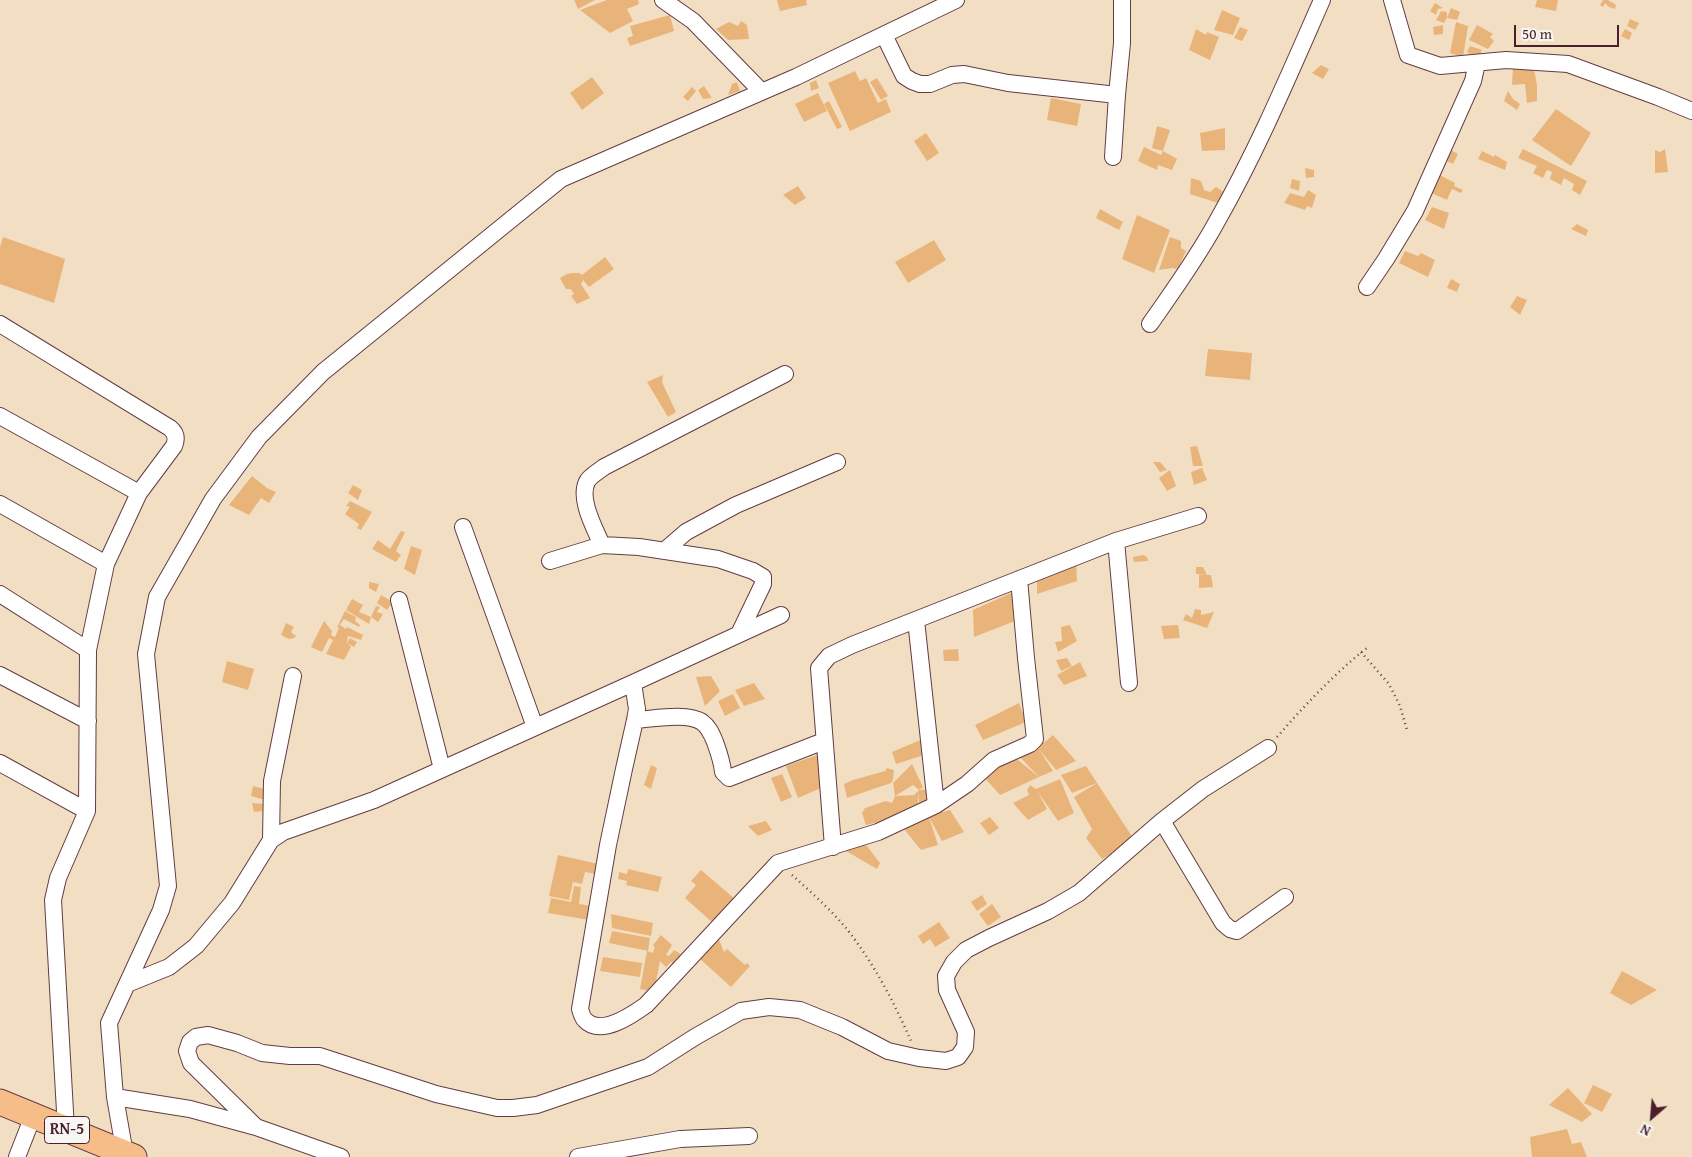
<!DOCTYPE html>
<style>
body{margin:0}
#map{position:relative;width:1692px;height:1157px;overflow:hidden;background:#f2dfc3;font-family:"Gentium Book Plus",serif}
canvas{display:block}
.north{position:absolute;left:1627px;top:1092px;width:50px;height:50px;-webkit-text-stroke:4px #f6f6f2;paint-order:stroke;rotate:207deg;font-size:14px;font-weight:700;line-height:20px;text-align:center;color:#4a1f2b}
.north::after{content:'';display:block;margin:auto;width:18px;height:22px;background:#4a1f2b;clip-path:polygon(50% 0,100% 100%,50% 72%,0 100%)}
.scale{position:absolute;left:1514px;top:25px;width:105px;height:22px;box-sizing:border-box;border:2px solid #4a1f2b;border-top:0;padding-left:6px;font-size:15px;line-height:18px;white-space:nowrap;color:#4a1f2b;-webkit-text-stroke:4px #f6f6f2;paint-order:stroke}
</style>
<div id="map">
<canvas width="1692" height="1157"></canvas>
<div class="north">N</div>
<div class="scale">50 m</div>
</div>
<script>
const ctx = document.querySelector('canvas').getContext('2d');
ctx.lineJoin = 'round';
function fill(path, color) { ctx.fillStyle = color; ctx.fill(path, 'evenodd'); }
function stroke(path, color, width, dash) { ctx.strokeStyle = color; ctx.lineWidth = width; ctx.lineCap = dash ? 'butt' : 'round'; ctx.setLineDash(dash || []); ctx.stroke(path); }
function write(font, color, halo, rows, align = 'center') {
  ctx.font = font + ' "Gentium Book Plus",serif'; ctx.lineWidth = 4.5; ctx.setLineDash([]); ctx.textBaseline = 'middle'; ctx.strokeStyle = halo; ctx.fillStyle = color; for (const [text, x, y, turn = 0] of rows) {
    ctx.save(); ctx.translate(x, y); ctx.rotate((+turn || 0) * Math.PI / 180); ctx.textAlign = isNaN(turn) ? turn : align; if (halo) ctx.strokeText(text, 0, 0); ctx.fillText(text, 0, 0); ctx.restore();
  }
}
fill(new Path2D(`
 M574,0H595L578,9Z
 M607,0H638L639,4L627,9L633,21L610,33L580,10Z
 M777,0H806L807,5L780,11Z
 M1537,0H1558L1556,11L1535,7Z
 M1603,0H1608L1616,5L1615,9L1609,7L1605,3L1603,7L1600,5Z
 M1435,3L1443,8L1438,9L1436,15L1430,11Z
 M1451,8L1460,12L1457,20L1447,18L1444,23L1436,20L1441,11L1447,12V18Z
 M1222,10L1240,18L1233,35L1214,30Z
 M670,15L674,31L630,46L627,38L633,36L630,26Z
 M1630,19L1639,23L1635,30L1627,26Z
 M741,21L747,25L749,39L728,40L716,29L729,22L738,26Z
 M1456,22L1468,26L1463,57L1450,53Z
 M1443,25V34L1434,35L1433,27Z
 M1477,25L1493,34L1490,37L1494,41L1488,49L1469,40Z
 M1240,27L1248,30L1242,41L1234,38Z
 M1196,29L1206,35L1207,32L1219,37L1210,60L1189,50Z
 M1625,29L1632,33L1629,40L1621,36Z
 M1470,46L1482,50L1478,59L1467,52Z
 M1533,64L1537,85V101L1527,103L1525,84L1512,85L1513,67Z
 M1321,65L1329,69L1323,79L1312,73Z
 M855,71L860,81L866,78L878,103L886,99L891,112L850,131L828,83Z
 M592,77L604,93L582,110L570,93Z
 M877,78L888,96L881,100L870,82Z
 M816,80L819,88L811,91L810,83Z
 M737,82L740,91L728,95L732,84Z
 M704,86L712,98L703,99L698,90Z
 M692,87L696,91L688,101L683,97Z
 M1508,91L1513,99L1520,104L1517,110L1504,101Z
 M818,93L827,111L804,122L795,104Z
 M1051,98L1081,104L1077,126L1047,120Z
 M829,101L842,127L837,129L824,104Z
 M1556,109L1591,133L1571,166L1532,140Z
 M1157,126L1170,130L1163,151L1152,148Z
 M1225,128V150L1202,151L1200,133Z
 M926,133L939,153L927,161L914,141Z
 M1144,147L1161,155L1163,151L1177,159L1172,170L1158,165L1157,170L1138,161Z
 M1447,148L1458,154L1453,164L1444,160Z
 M1523,149L1587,181L1580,195L1572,190L1574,184L1564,178L1561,185L1550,179L1552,172L1547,170L1543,178L1533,173L1537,166L1518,158Z
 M1665,149L1668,172L1655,173V150L1660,152Z
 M1482,151L1494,157L1495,155L1507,162L1505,170L1478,159Z
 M1305,168L1314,170V177L1306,178Z
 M1438,174L1455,183L1454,186L1463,190L1461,193L1452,189L1447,200L1429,192Z
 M1191,178L1201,181L1204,190L1210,192L1216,187L1227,194L1221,204L1190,194Z
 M1292,179L1300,181L1299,191L1290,188Z
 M798,186L806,198L795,205L783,195Z
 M1308,190L1316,195L1312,208L1307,206L1305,210L1284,203L1290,193L1304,197Z
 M1432,207L1449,213L1444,229L1425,220Z
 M1100,209L1123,222L1119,230L1096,218Z
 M1137,215L1170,230L1154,273L1122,259Z
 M1577,224L1588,230L1586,236L1571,229Z
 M3,237L65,259L54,303L0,284V247Z
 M1170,237L1181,241V248L1186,251L1178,269L1172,268L1159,270Z
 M934,240L946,260L908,283L895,262Z
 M1405,251L1418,256L1421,253L1435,260L1428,277L1399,263Z
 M605,257L614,269L589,287L583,280L581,284L590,298L577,304L571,296L574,294L571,289H566L560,278L567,274L572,273H579L582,275Z
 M1451,279L1460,284L1457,292L1447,288Z
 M1517,296L1527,300L1520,315L1510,307Z
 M1208,349L1252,353L1250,380L1205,376Z
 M663,375L662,382L676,412L668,417L647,382Z
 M1197,446L1203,466H1193L1190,447Z
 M1153,462H1160L1167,470L1160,472Z
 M1202,468L1207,480L1194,485L1191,472Z
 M1170,470L1176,486L1167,491L1159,478Z
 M252,476L267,488L276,492L269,503L261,498L249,515L229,505Z
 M353,485L362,490L358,500L348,493Z
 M350,501L372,512L361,530L357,528L359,524L345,514L350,507L346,506Z
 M401,531L405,532L396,551L401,555L396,562L372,549L378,540L390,549Z
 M411,546L422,550L415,575L404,569Z
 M1143,555L1147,557L1148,561L1134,562L1133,557Z
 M1076,558L1077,581L1037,594V575Z
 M1196,567H1203L1207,575L1196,574Z
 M1199,575H1211L1213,587L1199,588Z
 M369,582L379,584L376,592L369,588Z
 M1011,593L1015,621L974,637L973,610Z
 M381,595L393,602L387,610L377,603Z
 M352,599L363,605L359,612L371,617L376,606L380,607L377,612L383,614L378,622L371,617L369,624L346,610Z
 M1195,609L1201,610V615L1214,612L1207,628L1183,620L1186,614L1192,618Z
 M345,611L356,617L355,621L360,625L359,627L344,619L340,625L346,629L347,627L363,635L361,640L348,636L347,643L350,638L357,642L354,647L347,643L351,647L344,660L326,654L333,640L329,638L322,652L311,647L324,621L332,631L331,635L335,637L339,628L337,627L339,624L340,625L339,623Z
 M286,623L294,627L291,632L296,636L294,638L289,639L281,635Z
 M1070,625L1077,641L1058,652L1055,642L1062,641L1061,627Z
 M1178,625L1180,638L1164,639L1161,626Z
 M958,649L959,661H944L943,650Z
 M1067,658L1072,666L1061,671L1056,660Z
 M227,661L254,669L248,690L222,682Z
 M1080,662L1087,676L1064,685L1057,675Z
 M711,676L720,691L705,706L696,677Z
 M754,683L765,699L744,706L735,690Z
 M733,694L740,708L725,716L718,701Z
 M1019,703L1026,722L983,740L975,725Z
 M1053,735L1076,761L1056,770L1038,748Z
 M925,738L924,755L896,764L892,752Z
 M1037,746L1053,771L1039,777L1018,755Z
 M820,754L821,788L798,798L786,766Z
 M1013,756L1039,777L1000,795L983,776Z
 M912,764L923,787L919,790L932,789V799L919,803L918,793V808L891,819L866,825L862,813L865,808L886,801L892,803L895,796L893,783ZM913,785L919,790L914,795L895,796Z
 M651,765L657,768L651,789L644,785Z
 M1086,766L1135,841L1102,859L1086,838L1092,829L1074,797L1097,783L1072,793L1061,775Z
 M887,768L894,770L893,780L891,783L847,798L844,784L853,780L885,771Z
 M782,774L792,797L781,802L771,778Z
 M1060,779L1074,813L1058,821L1038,792L1047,809L1028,820L1013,803L1029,795L1027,790L1030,785L1036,789Z
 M253,786L268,790L265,800L251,796Z
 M252,803L264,804L262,811L254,812Z
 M950,810L964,832L942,841L929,817L938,845L921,850L904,829L903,823Z
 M990,817L999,828L989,835L980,823Z
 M766,821L772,830L758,836L748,826Z
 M861,844L867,846L880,863L877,869L846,851Z
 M558,855L603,865L600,875L585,872L582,884L573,882L569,900L549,896Z
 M628,869L662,877L658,892L626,885L627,881L618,879L619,872L627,874Z
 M701,870L735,899L713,923L685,898L696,885L691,881Z
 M574,886L581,887L579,904L597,907L595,921L548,913L551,898L571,902Z
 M982,895L987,904L977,911L971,902Z
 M992,904L1001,917L988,926L979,914Z
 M611,914L653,923L651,936L612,928Z
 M939,922L950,938L935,947L930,939L923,944L918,936Z
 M612,931L650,938L648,951L609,943Z
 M661,935L672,945L666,955L669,956L674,950L681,954L674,965L671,962L666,967L660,961L654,992L640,989L647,951L654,953L653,951L655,948L653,945Z
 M718,937L724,952L727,949L745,965L747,963L750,966L731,987L699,958Z
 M603,957L642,963L640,977L600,971Z
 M1622,971L1657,990L1631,1005L1610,993Z
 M1593,1085L1612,1094L1602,1112L1584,1103Z
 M1568,1088L1592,1114L1582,1122L1549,1105Z
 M1567,1129L1572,1144L1581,1142L1587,1157H1532L1530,1137Z`), '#e9b47a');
const minor = new Path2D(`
 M663,0L693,21L761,91
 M1392,0L1408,55L1440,66L1506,60L1568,64L1658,97L1692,111
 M884,35L904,76L912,81L920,84H930L952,75L964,74L1008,83L1117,95L1113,157
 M1117,95L1122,43V0
 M1367,287L1386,259L1415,211L1473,81L1477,63
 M0,324L170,428C176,433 177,439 174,446L139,493L106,564L88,650L87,811L58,878L53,900L66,1129
 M1150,324C1173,291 1197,258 1216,223C1257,151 1289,75 1322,0
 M0,416L139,493
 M0,504L106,564
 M463,527L535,727
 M1116,541L1129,683
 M602,545C595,529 577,497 588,480C592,475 599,471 604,467L785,374
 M664,551L686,532L736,505L837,462
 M550,561L602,545L639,547L718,559L753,571L763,577V584L739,634
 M0,594L88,650
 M399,600L442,769
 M916,620L936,805
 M0,675L88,721
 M633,683L637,709L635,720L624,769L608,845L580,1009C581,1012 582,1017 585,1020C601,1037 632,1015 646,1005L778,863L878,832L936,805L967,784L994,760L1030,744L1035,739L1026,658L1019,579
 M635,720C654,719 686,712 702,722C709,727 712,735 715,742C719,753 722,761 723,772L729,778L824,741
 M0,763L87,811
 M1162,821L1223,923L1230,929L1237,931L1285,897
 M271,840L272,781L293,676
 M833,847L819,668L829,656L852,645L1116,541L1198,516
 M127,984L169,967L196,946L232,903L271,840L283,832L374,800L633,683L781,615
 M115,1097L190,1109L256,1127L341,1157
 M256,1127L191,1063L187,1051L190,1042L196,1037L208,1035L237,1043L262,1053L290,1056H320L436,1094L497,1108H513L537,1105L648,1067L695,1037L741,1011L769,1007L800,1010L842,1027L888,1051L919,1058L946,1061L958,1057L965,1047L966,1032L947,990L946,976L954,962L966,950L989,938L1048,911L1079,893L1162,821L1203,789L1268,748
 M125,1154L115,1097L109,1023L161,910L168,886L146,654L157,597L213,499L259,437L323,372L561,179L796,77L956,0
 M17,1157L33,1116
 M578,1157L680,1139L749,1136`);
const primary = new Path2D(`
 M0,1102L134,1157`);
stroke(minor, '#633c42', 18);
stroke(primary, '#633c42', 27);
stroke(new Path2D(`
 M1361,652L1389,684L1400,706L1407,730
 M1277,737C1305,705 1334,674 1368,647
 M792,875C810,891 830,909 846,928C873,962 894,1002 911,1041`), '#633c42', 2.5, [1, 4]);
stroke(minor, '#fff', 16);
stroke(primary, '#f7bd88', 25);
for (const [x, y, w] of [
 [67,1130,45]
]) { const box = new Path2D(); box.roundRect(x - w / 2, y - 13.5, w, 27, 4); ctx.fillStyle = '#f6f6f2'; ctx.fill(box); stroke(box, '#4a1f2b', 1); }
write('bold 16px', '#4a1f2b', null, [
 ["RN-5",67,1130]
]);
</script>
